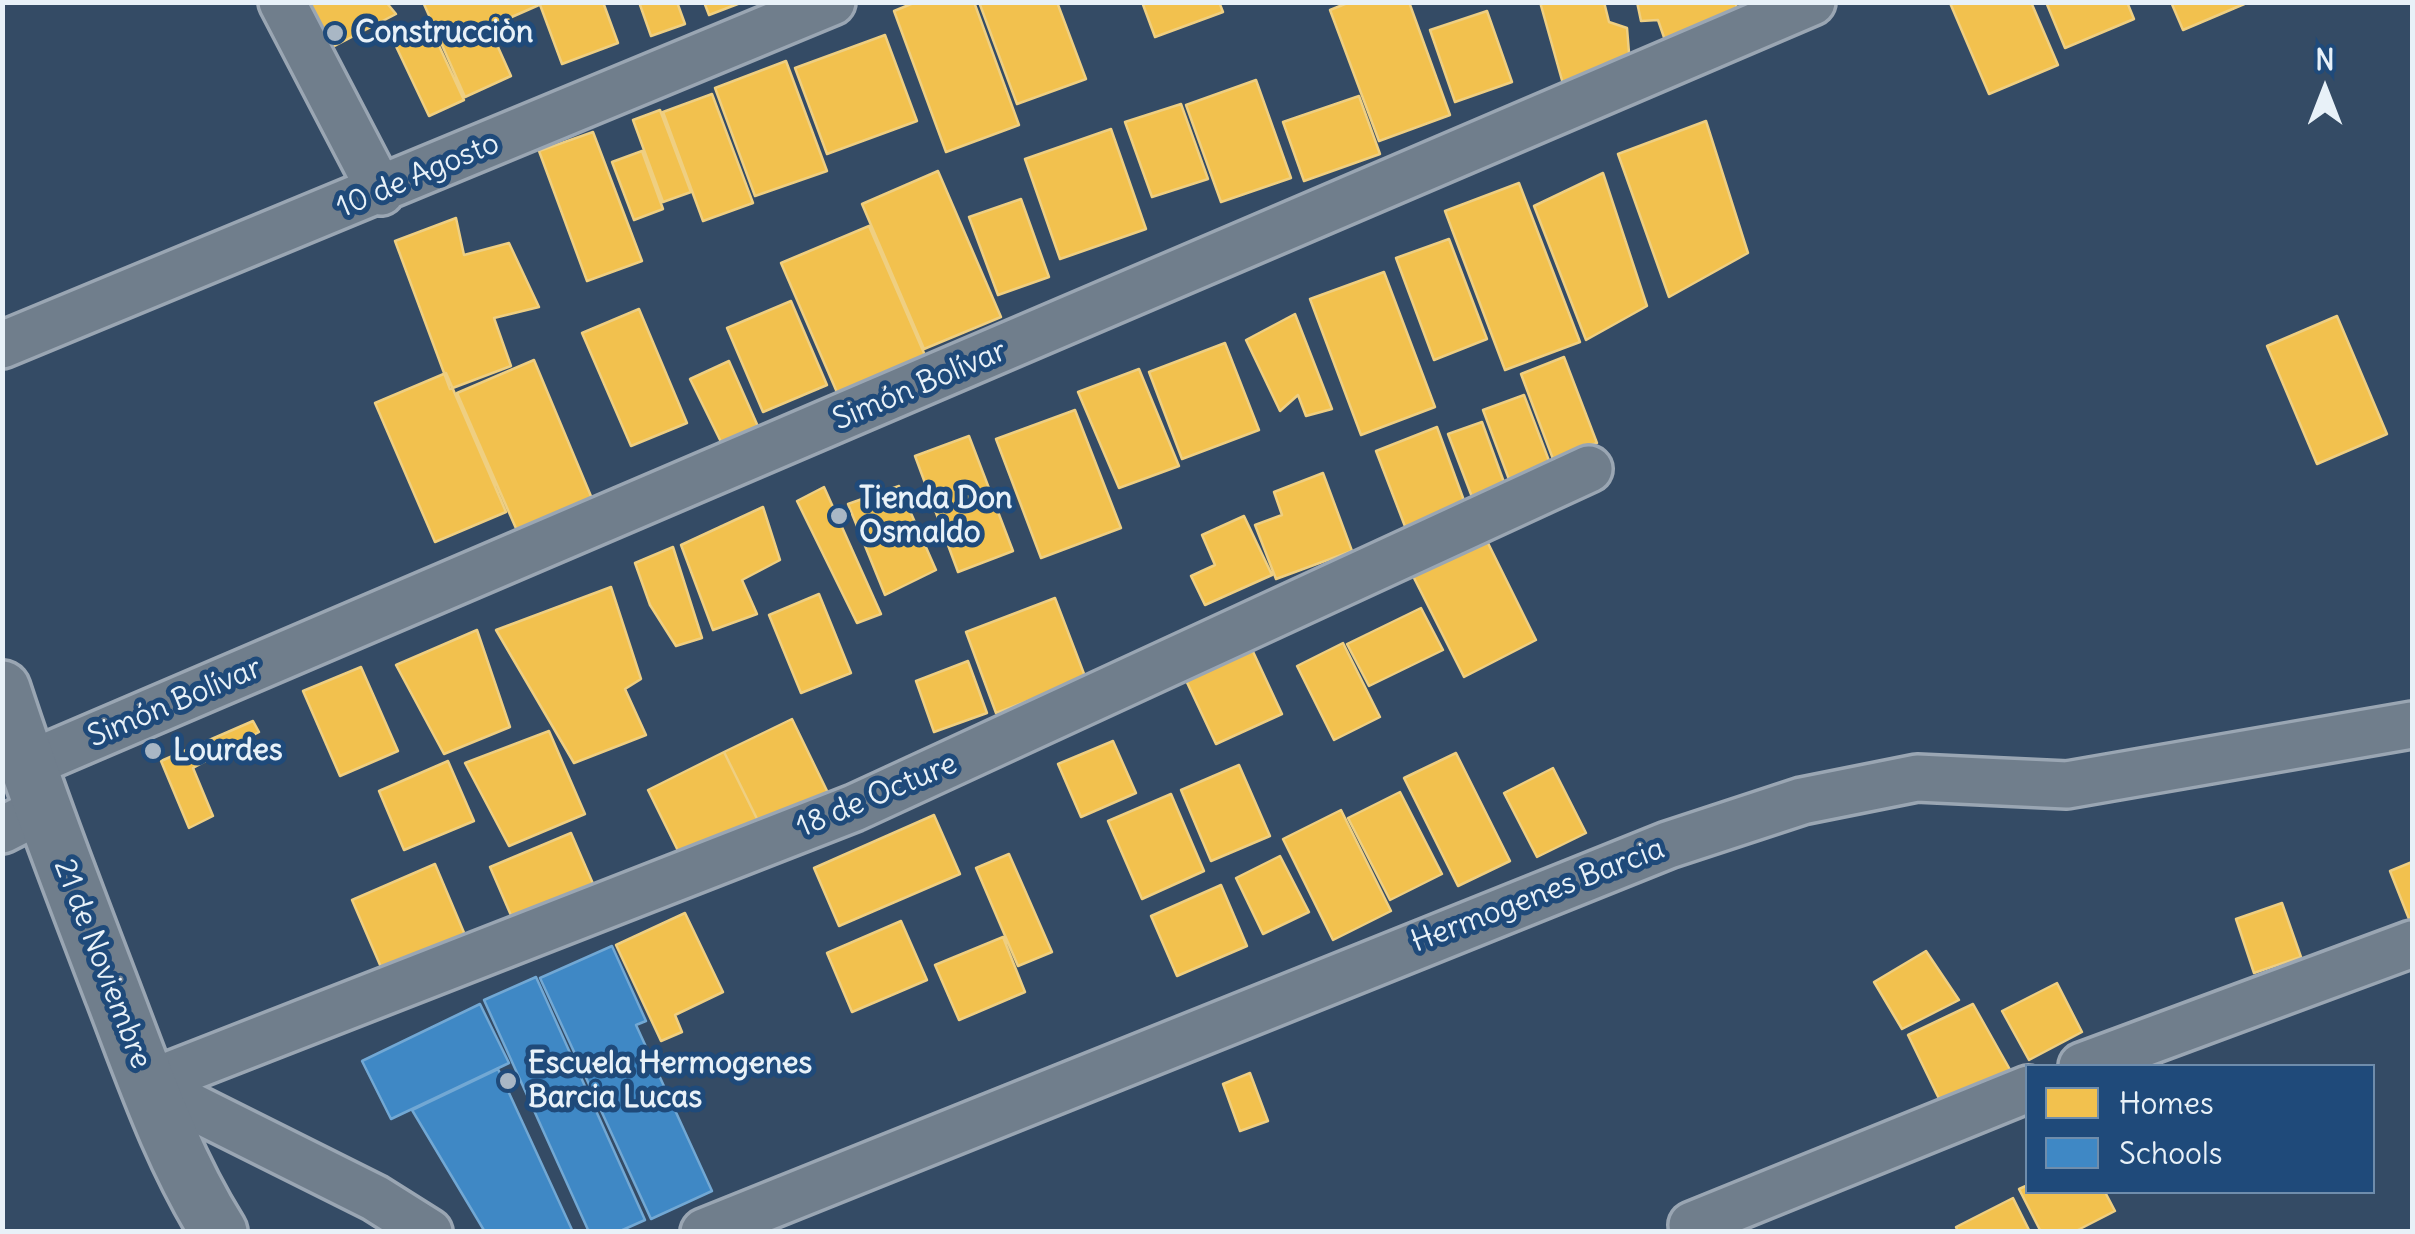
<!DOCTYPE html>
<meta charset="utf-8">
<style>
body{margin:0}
#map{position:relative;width:2415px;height:1234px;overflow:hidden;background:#344b65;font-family:Delius,sans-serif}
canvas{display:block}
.frame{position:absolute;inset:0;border:5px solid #e8f1f8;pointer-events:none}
.legend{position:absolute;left:2025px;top:1064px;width:350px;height:130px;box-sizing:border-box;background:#1f4a7a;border:2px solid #6f8dac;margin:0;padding:12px 18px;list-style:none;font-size:30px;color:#e8f1f8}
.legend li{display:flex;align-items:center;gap:20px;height:50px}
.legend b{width:50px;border:2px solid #6f8dac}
.north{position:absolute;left:2275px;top:40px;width:100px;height:100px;-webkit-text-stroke:8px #1f4a7a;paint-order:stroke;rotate:0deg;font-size:28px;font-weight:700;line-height:40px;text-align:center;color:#e8f1f8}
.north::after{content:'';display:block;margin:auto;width:35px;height:45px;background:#e8f1f8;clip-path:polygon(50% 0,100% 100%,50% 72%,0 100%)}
</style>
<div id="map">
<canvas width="2415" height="1234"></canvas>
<div class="frame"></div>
<ul class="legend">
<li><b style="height:28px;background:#f2c14e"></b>Homes</li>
<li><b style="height:28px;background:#3f88c5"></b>Schools</li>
</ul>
<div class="north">N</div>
</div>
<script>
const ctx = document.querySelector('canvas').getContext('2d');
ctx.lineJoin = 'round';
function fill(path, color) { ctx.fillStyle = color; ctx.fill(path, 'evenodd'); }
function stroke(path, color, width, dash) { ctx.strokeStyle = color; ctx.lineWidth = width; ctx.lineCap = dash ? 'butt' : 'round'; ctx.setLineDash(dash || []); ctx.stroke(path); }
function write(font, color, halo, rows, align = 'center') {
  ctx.font = font + ' Delius,sans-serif'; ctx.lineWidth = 10; ctx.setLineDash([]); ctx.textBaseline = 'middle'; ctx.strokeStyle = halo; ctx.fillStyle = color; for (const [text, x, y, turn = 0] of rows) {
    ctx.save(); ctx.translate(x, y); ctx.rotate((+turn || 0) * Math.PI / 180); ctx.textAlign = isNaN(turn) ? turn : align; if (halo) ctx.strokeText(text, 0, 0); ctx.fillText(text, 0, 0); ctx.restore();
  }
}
const homes = new Path2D(`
 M293,2H386L396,14L323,52Z
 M423,2H538L539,5L489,27L511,76L465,97Z
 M539,2H603L618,43L562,64Z
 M639,2H677L685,24L651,36Z
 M704,2H743L709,15Z
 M916,2H974L1019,125L946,152L894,11Z
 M979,2H1057L1086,79L1017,104Z
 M1142,2H1219L1223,12L1155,37Z
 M1350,2H1409L1450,115L1379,141L1330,10Z
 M1540,2H1604L1609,22L1627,28L1630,65L1565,91Z
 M1637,2H1735L1739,14L1667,46L1658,20L1641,21Z
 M2031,2L2058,65L1989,94L1950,3Z
 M2046,2H2127L2134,19L2065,48Z
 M2171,2H2249L2183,30Z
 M1487,11L1512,82L1455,102L1430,30Z
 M429,24L464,100L429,116L393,40Z
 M885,35L917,121L827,154L795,68Z
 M786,61L827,171L755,196L715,88Z
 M1256,80L1291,178L1221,202L1186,105Z
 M712,94L753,203L703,221L663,112Z
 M1359,96L1380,154L1304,181L1283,122Z
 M1181,104L1208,179L1152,197L1125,122Z
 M660,110L691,192L663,202L633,120Z
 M1706,121L1748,253L1669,297L1618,154Z
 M1111,129L1146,229L1060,259L1025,159Z
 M593,132L642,261L587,281L539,151Z
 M642,151L663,209L634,220L612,162Z
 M938,171L1001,317L924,349L862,204Z
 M1603,173L1647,306L1586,340L1534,206Z
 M1519,183L1580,342L1505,370L1445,211Z
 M1021,199L1049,277L998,295L969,217Z
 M456,218L464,255L509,243L539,307L494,318L511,366L450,389L395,241Z
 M869,226L927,360L839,397L781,263Z
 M1449,239L1487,339L1434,360L1396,258Z
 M1384,272L1435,407L1361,435L1310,299Z
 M791,301L827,385L763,412L727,328Z
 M639,309L687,423L631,446L582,333Z
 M1295,314L1332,409L1306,416L1298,395L1280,411L1246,340Z
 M2337,316L2387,434L2317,464L2267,346Z
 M1225,343L1259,430L1182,459L1149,372Z
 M1564,357L1597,443L1553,459L1521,374Z
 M534,360L593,501L518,533L457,393Z
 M729,361L760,431L723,446L690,379Z
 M1139,369L1179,466L1119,488L1078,392Z
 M446,373L506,512L435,542L375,403Z
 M1524,395L1551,466L1510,482L1483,410Z
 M1075,410L1121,528L1041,558L996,439Z
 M1482,422L1505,485L1472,497L1448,434Z
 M1437,427L1466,506L1406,529L1376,451Z
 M969,436L1013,551L958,572L915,456Z
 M1323,473L1352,551L1276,579L1255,525L1282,515L1274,492Z
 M899,486L936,570L885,595L848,504Z
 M824,487L881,614L857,623L797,501Z
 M763,507L780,560L742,580L757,614L713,630L681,545Z
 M1244,516L1272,575L1205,605L1191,576L1215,565L1202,535Z
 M1486,539L1536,640L1464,677L1413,576Z
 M673,547L702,638L676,646L650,605L635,563Z
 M611,587L641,679L625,689L646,735L574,763L496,630Z
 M819,594L851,673L801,693L769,615Z
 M1055,598L1086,679L996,713L966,632Z
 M1421,608L1443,650L1369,686L1347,644Z
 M477,630L510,727L444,754L396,665Z
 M1249,643L1282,714L1216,744L1183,674Z
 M1343,643L1380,717L1334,740L1297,666Z
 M968,661L987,713L934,732L916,681Z
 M361,667L398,751L340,776L303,691Z
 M792,719L830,797L763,831L724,752Z
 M253,721L259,732L193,768L213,816L189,828L161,761Z
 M549,731L585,814L509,846L465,763Z
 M1113,741L1136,793L1081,817L1058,764Z
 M724,752L763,831L687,869L648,790Z
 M1456,753L1510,861L1458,886L1404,778Z
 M448,761L474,821L404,850L379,791Z
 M1239,765L1270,836L1211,861L1181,790Z
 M1553,768L1586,833L1537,857L1504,793Z
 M1400,792L1442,874L1390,900L1348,818Z
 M1171,794L1204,871L1142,899L1108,821Z
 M1341,810L1391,911L1333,940L1283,839Z
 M934,815L960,874L839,926L814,868Z
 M571,833L604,909L523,943L490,867Z
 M1009,854L1052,952L1018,966L976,868Z
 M1280,856L1309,912L1263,934L1236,878Z
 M2412,862V923L2411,924L2390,871Z
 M435,864L476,961L393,995L352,900Z
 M1221,885L1247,946L1177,976L1151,916Z
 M2282,903L2301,957L2254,973L2236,919Z
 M685,913L723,992L675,1015L682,1032L661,1041L616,945Z
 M901,921L927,980L852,1012L827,953Z
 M1003,937L1025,992L959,1020L935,965Z
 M1926,951L1959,1000L1902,1029L1874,982Z
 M2057,983L2082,1032L2029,1060L2002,1011Z
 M1973,1004L2013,1075L1945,1111L1908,1035Z
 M1250,1073L1268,1121L1240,1131L1223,1084Z
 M2028,1185V1192H2105L2115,1211L2074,1232H2041L2019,1189Z
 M2013,1198L2030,1232H1958L1956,1227Z`);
fill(homes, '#f2c14e');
stroke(homes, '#efcf81', 2.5);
const schools = new Path2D(`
 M612,946L646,1021L636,1025L712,1191L651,1219L540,978Z
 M536,977L645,1220L618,1232H589L484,1000Z
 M480,1004L509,1063L391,1119L362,1061Z
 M498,1069L573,1232H485L412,1110Z`);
fill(schools, '#3f88c5');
stroke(schools, '#72a8d4', 2.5);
const minor = new Path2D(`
 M282,2L381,192
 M2,345L832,2
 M27,765L1812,2
 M2,830L43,809
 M2082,1066L2412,944
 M147,1084L854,808L1589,469
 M147,1084L375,1198L429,1232
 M1692,1225L2028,1089
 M704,1232L1668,845L1802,801L1917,778L2067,785L2412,725`);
const tertiary = new Path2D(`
 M2,689C36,793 75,894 114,996C145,1077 173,1159 219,1232`);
stroke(minor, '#9aa6b3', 52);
stroke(tertiary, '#9aa6b3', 62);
stroke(minor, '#707e8c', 45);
stroke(tertiary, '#707e8c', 55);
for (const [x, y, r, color] of [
 [335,33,10,"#a9b7c5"],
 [839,516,10,"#a9b7c5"],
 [153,751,10,"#a9b7c5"],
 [508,1081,10,"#a9b7c5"]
]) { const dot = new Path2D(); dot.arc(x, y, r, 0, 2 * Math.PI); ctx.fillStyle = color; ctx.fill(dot); stroke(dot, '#1f4a7a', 4); }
write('bold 30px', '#e8f1f8', '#1f4a7a', [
 ["Construcciòn",355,33],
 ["Tienda Don",859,499],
 ["Osmaldo",859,533],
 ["Lourdes",173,751],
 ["Escuela Hermogenes",528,1064],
 ["Barcia Lucas",528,1098]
], 'left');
write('30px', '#e8f1f8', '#1f4a7a', [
 ["10 de Agosto",418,176,-23],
 ["Simón Bolívar",920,386,-23],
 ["Simón Bolívar",175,703,-23],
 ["18 de Octure",877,796,-23],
 ["Hermogenes Barcia",1538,896,-21],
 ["21 de Noviembre",102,964,69]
]);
</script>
